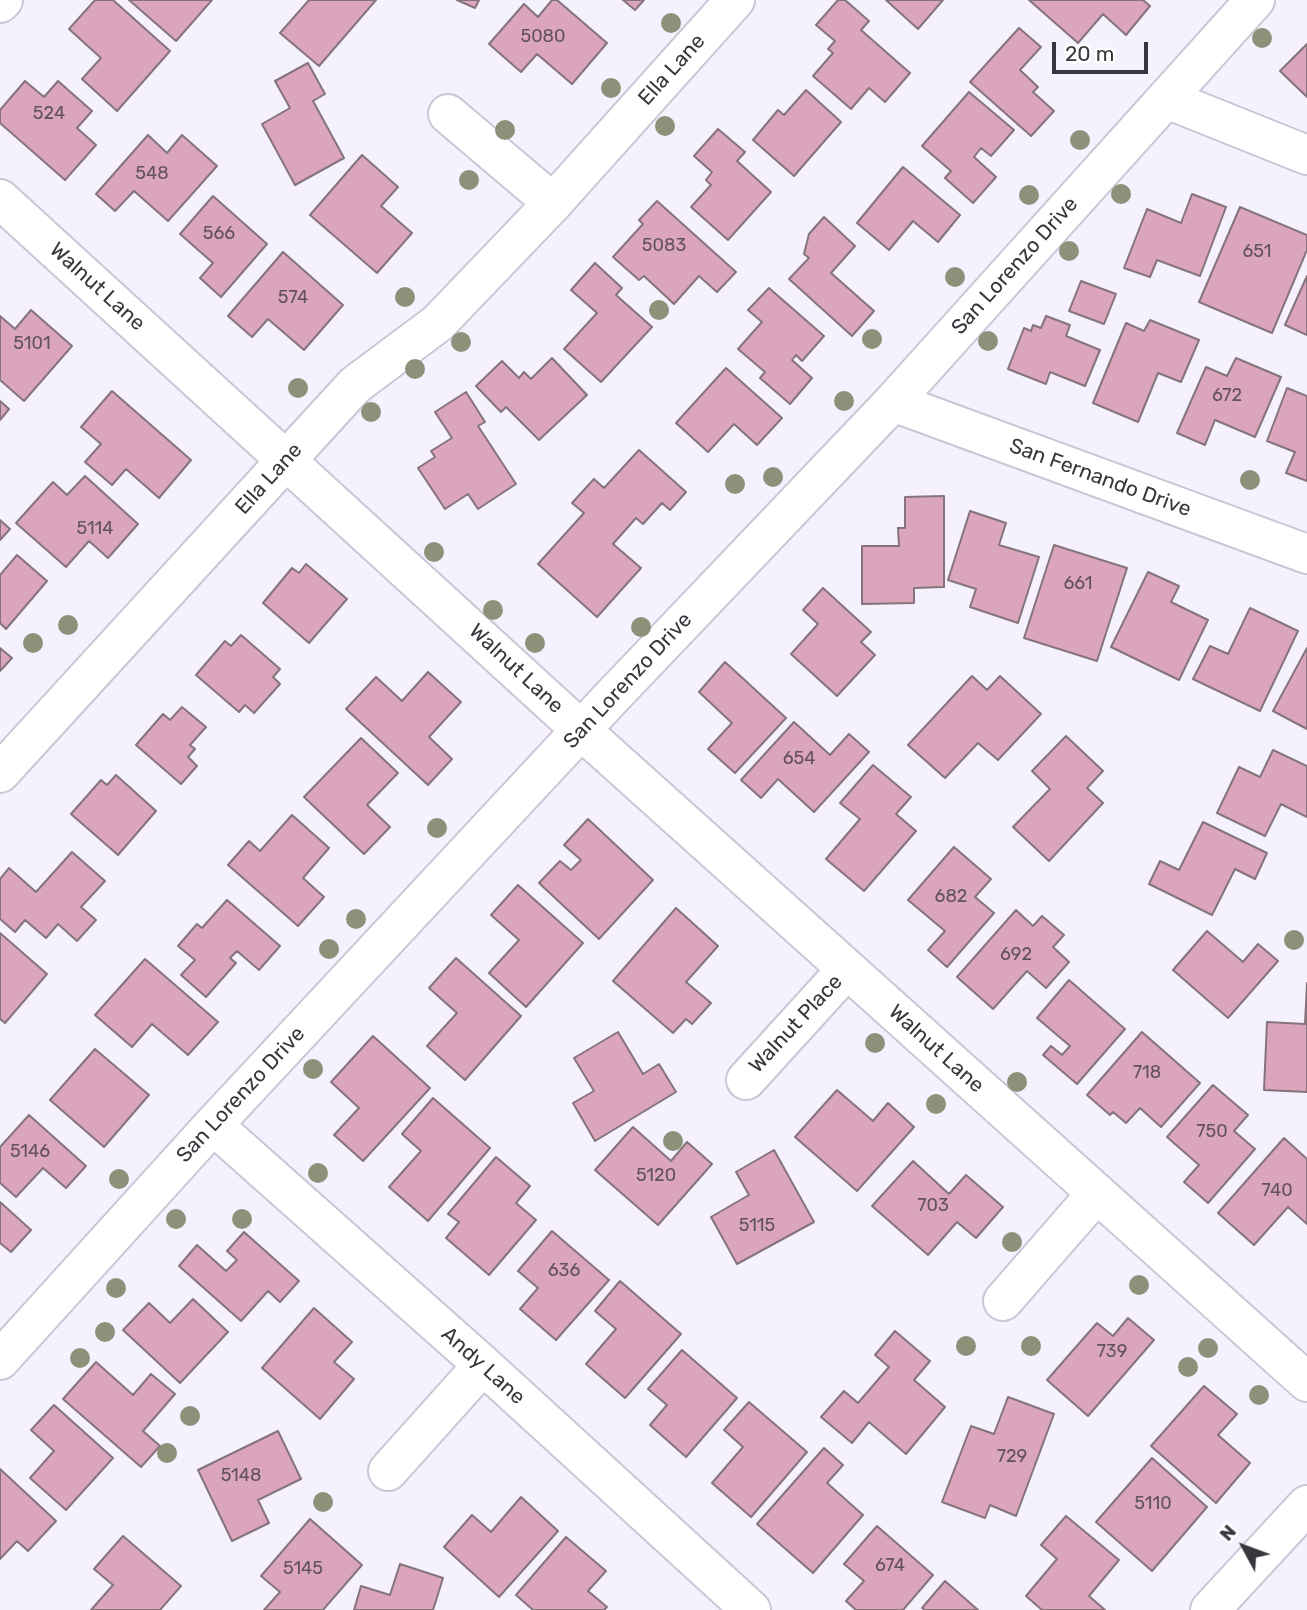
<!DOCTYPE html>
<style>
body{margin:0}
#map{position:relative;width:1307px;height:1610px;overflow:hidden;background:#f6f1fe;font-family:Rubik,sans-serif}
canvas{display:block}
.north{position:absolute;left:1209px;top:1512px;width:70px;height:70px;-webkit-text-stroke:5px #fff;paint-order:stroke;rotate:311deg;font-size:19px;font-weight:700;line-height:28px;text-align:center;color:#39373d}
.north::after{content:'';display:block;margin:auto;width:24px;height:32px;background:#39373d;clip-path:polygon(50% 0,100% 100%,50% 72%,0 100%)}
.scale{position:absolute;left:1052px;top:42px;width:96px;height:32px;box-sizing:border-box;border:4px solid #39373d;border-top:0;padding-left:9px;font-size:21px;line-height:24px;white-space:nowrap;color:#39373d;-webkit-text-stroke:5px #fff;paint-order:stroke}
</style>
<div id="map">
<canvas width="1307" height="1610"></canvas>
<div class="north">N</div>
<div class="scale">20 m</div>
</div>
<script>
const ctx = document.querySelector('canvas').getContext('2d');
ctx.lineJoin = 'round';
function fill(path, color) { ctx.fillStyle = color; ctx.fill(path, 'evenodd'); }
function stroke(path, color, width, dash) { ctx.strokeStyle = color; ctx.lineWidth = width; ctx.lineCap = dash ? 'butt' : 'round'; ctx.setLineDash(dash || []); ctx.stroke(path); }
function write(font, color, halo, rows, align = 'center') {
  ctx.font = font + ' Rubik,sans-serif'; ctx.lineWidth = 7; ctx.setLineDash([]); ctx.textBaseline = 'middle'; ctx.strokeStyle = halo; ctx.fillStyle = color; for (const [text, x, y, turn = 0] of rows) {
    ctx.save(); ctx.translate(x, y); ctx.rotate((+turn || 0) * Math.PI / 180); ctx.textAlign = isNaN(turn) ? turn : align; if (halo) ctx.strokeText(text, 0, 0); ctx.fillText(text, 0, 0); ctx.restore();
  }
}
const building = new Path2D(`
 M95,0H113L170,51L117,111L82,79L101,58L69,29Z
 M129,0H212L176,41Z
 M309,0H376L319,66L280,33Z
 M457,0H479L475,8Z
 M552,0H557L607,43L572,84L537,54L521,72L489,44L524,4L538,17Z
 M623,0H644L635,10Z
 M838,0H845L869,21L861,30L910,73L885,102L869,88L851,109L813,76L833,53L828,49L835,41L816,25Z
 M886,0H943L918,29Z
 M1029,0H1143L1150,6L1126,35L1103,14L1078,43Z
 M1019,28L1041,47L1020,70L1038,87L1033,92L1054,111L1031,136L970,82Z
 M1307,44V97L1280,71Z
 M308,63L325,94L313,101L344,158L295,185L262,124L290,108L275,81Z
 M25,81L44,97L58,81L92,111L77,128L96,145L65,180L0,123V110Z
 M806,90L841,122L794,176L753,140L778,110L784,115Z
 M969,92L1014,130L991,156L981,148L974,157L996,177L973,203L945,178L951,171L922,146Z
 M718,129L745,152L737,161L771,192L728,240L691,207L711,185L706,180L712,172L694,156Z
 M148,135L167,153L182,135L217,166L168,221L134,191L115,211L96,194Z
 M362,155L398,187L381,206L412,233L377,273L310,215Z
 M903,167L960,215L938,242L913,221L889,250L857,223Z
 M1192,194L1226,207L1200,276L1157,260L1150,277L1124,268L1147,209L1181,223Z
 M213,196L267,244L221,297L200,278L213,263L180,234Z
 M657,201L736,272L717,292L699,276L674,304L644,276L639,280L613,257L643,224L639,220Z
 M1240,207L1307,235V250L1272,333L1199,302Z
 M824,217L855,246L831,273L874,311L852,336L789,279L809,258L804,254L809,234Z
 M283,252L343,305L304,350L268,319L252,337L228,316Z
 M595,263L622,288L616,295L652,327L601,382L564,349L597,313L571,290Z
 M1307,276V335L1285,325Z
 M1081,281L1116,294L1104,324L1069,311Z
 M769,288L824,336L802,361L796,355L792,360L812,378L790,404L760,378L765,372L738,349L762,322L748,310Z
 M31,310L72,346L24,401L0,380V316L15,329Z
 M1046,316L1070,325L1066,336L1100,350L1085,386L1050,372L1046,384L1008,369L1024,328L1031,331L1033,325L1041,328Z
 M1150,320L1199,340L1181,382L1158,373L1138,422L1093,403L1126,323L1144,331Z
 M552,358L587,395L539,440L506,407L501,412L476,386L502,361L519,378L524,372L531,379Z
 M1236,358L1281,377L1255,437L1215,420L1205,445L1177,433L1206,367L1227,376Z
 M726,368L782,418L757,445L734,424L708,452L676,423Z
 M1287,388L1307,396V481L1286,473L1295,452L1267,441Z
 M112,391L191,460L159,498L126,469L112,485L85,462L101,444L81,427Z
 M466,392L485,422L478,426L516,484L478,509L468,494L445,509L418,468L435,457L431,451L452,438L435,412Z
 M0,401L9,409L0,420Z
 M639,450L686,492L670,510L662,503L643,524L636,518L613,544L641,568L597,617L538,564L584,513L572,503L594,479L604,488Z
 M85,476L138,524L108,558L89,541L66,567L16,523L53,482L67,495Z
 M944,496V587L914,588V603L862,604V546H899L898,528H905V497Z
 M970,511L1006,523L999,545L1039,557L1018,623L970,607L976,589L948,580Z
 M0,520L10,529L0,540Z
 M1054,545L1127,568L1097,661L1024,638Z
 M17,555L47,581L6,629L0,623V575Z
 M306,564L347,599L309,643L263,603L292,568L299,573Z
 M1148,572L1179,586L1171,602L1208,620L1179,680L1111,647Z
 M823,588L871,632L861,642L875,655L837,696L791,654L818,624L803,610Z
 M1250,608L1298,631L1260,711L1193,679L1210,646L1228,654Z
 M241,635L280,669L273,677L280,684L254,713L245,705L239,712L196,675L225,641L231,646Z
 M0,648L12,658L0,671Z
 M1307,648V729L1273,711Z
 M725,662L786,718L735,773L708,749L732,723L699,692Z
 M428,672L461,702L429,737L452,759L428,785L346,709L376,677L402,701Z
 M972,676L987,690L1000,676L1041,714L998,760L978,743L945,778L908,745Z
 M182,707L206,727L190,745L195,749L188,757L197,766L181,784L136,745L163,714L170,720Z
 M794,722L830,755L849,734L869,752L814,812L778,779L761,798L741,780Z
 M1066,736L1103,771L1087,788L1103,803L1049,861L1013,827L1050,789L1032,771Z
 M361,738L398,773L367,805L390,827L364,854L304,797Z
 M1273,750L1307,766V817L1281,804L1265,836L1217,813L1239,767L1260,777Z
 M873,765L911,797L896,814L916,831L864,891L826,859L860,819L840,803Z
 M116,775L156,811L118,855L71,814L101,780L107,785Z
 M292,815L329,848L303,878L324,897L298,926L228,865L249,841L260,851Z
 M588,819L653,880L599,939L539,883L560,861L571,870L581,860L564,845Z
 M1203,822L1267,853L1255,879L1235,869L1212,915L1149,884L1160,861L1179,870Z
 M954,847L991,879L975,897L994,913L947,967L928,950L945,931L908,900Z
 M72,852L105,881L81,907L96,920L77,941L58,924L46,938L25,920L15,932L0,919V879L9,868L36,892Z
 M518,885L583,943L526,1007L489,973L519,940L491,915Z
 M227,900L280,946L259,970L237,951L230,958L236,963L206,997L181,975L195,960L178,946L197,924L202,928Z
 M676,908L718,946L686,982L711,1003L692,1024L686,1019L673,1033L613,981Z
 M1016,910L1033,926L1042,916L1064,935L1053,947L1069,962L1046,988L1027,971L993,1009L957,977Z
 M1207,931L1243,962L1258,944L1278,961L1228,1018L1173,970Z
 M0,933L47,974L5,1023L0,1019Z
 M456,958L521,1016L465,1080L427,1046L457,1013L429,988Z
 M145,959L218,1022L188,1055L152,1024L132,1047L95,1015Z
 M1069,980L1125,1029L1077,1084L1043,1055L1051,1046L1062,1055L1070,1046L1037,1018Z
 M1307,983V1092L1264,1090L1267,1022L1305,1024Z
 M618,1032L643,1074L659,1064L676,1092L595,1141L573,1103L594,1091L574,1058Z
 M1142,1032L1200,1083L1161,1127L1140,1108L1126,1123L1113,1112L1110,1115L1087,1095Z
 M373,1036L430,1088L363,1161L334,1135L359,1108L331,1082Z
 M95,1049L149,1095L104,1147L50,1100Z
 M1213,1085L1248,1115L1234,1131L1255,1149L1208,1203L1184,1182L1199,1165L1167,1137Z
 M837,1090L873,1121L888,1103L914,1127L857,1191L795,1137Z
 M433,1098L490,1148L428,1221L389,1187L421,1151L402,1134Z
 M29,1115L86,1166L66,1188L43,1168L16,1197L0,1183V1147Z
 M633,1127L671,1161L687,1142L712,1164L658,1225L595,1170Z
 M1284,1138L1307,1159V1224L1288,1207L1254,1245L1218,1213Z
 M774,1150L814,1222L737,1264L711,1217L749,1195L736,1172Z
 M496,1157L530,1186L516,1203L536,1220L489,1275L446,1238L459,1222L448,1214Z
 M913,1161L949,1194L966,1175L1003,1207L976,1238L957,1222L928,1255L872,1206Z
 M0,1202L31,1230L11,1252L0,1243Z
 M552,1231L609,1280L556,1340L520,1309L538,1288L518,1271Z
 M244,1232L299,1281L280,1302L268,1291L241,1321L179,1266L197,1245L226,1271L237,1260L227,1251Z
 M620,1281L681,1334L625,1398L586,1364L616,1329L595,1311Z
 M193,1299L228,1332L180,1383L123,1330L149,1303L170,1323Z
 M314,1308L352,1342L334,1362L354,1379L320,1419L262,1368Z
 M1128,1318L1154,1340L1088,1416L1047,1380L1097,1323L1113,1336Z
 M895,1331L930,1361L914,1380L945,1407L906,1454L869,1422L852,1443L821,1417L844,1391L858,1403L889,1367L875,1355Z
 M682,1350L737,1398L686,1457L650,1425L667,1405L648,1389Z
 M96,1362L133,1395L151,1374L175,1394L143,1431L160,1446L141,1467L63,1399Z
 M1204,1386L1237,1414L1218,1435L1250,1463L1216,1503L1151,1446Z
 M1008,1397L1054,1414L1016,1516L990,1505L985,1518L942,1502L971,1426L994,1434Z
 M749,1402L807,1452L751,1517L712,1483L743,1447L724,1430Z
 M54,1405L113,1458L66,1510L30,1478L54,1451L31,1430Z
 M278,1431L301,1479L258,1500L269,1523L232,1541L198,1470Z
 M824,1448L843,1465L827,1483L863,1515L813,1573L757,1524Z
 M1152,1458L1207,1507L1152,1571L1096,1522Z
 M0,1469L56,1521L28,1551L17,1541L0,1559Z
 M521,1497L558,1531L499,1597L444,1547L472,1515L491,1532Z
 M1066,1516L1119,1560L1089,1596L1105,1610H1042L1026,1596L1057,1559L1041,1545Z
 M310,1519L362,1565L323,1610H264L280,1592L261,1576Z
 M877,1526L933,1575L903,1610H856L846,1601L864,1581L844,1564Z
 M123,1536L181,1586L160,1610H91L113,1585L94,1569Z
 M566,1537L606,1571L588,1591L607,1607L604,1610H533L516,1595Z
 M400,1564L443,1578L433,1610H354L361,1586L390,1595Z
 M945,1581L978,1610H925L922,1608Z`);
fill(building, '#dba5be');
stroke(building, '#85747b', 2);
const minor = new Path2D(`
 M0,3L3,0
 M1167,99L1307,155
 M448,114L553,203
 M0,199L581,730L1307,1382
 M893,402L1307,554
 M0,773L355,385L438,323L553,203L735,0
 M746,1080L847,969
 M213,1125L483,1365L751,1610
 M1003,1301L1097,1193
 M0,1360L213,1125L609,700L893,402L1255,0
 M388,1471L483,1365
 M1210,1610L1307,1505`);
stroke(minor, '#ccc5d5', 42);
stroke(minor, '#fff', 38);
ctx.fillStyle = '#8c9279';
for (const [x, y] of [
 [671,23],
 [1262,38],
 [611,88],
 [665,126],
 [505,130],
 [1080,140],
 [469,180],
 [1121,194],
 [1029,195],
 [1069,251],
 [955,277],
 [405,297],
 [659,310],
 [872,339],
 [988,341],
 [461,342],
 [415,369],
 [298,388],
 [844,401],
 [371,412],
 [773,477],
 [1250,480],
 [735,484],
 [434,552],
 [493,610],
 [68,625],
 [641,627],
 [33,643],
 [535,643],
 [437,828],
 [356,919],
 [1294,940],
 [329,949],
 [875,1043],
 [313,1069],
 [1017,1082],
 [936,1104],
 [673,1141],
 [318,1173],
 [119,1179],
 [176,1219],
 [242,1219],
 [1012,1242],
 [1139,1285],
 [116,1288],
 [105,1332],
 [966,1346],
 [1031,1346],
 [1208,1348],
 [80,1358],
 [1188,1367],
 [1259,1395],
 [190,1416],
 [167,1453],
 [323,1502]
]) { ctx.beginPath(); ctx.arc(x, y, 10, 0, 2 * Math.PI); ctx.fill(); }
write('18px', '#62525d', null, [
 ["5080",543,37],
 ["524",49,114],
 ["548",152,174],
 ["566",219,234],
 ["5083",664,246],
 ["651",1257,252],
 ["574",293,298],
 ["5101",32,344],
 ["672",1227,396],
 ["5114",95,529],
 ["661",1078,584],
 ["654",799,759],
 ["682",951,897],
 ["692",1016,955],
 ["718",1147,1073],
 ["750",1212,1132],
 ["5146",30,1152],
 ["5120",656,1176],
 ["740",1277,1191],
 ["703",933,1206],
 ["5115",757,1226],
 ["636",564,1271],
 ["739",1112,1352],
 ["729",1012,1457],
 ["5148",241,1476],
 ["5110",1153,1504],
 ["674",890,1566],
 ["5145",303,1569]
]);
write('21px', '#39373d', '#fff', [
 ["Ella Lane",672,70,-48],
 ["San Lorenzo Drive",1015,266,-48],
 ["Walnut Lane",97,287,42],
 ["San Fernando Drive",1100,478,20],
 ["Ella Lane",269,479,-48],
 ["Walnut Lane",516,669,43],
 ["San Lorenzo Drive",628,681,-47],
 ["Walnut Place",796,1024,-47],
 ["Walnut Lane",936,1049,42],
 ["San Lorenzo Drive",241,1095,-47],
 ["Andy Lane",483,1366,42]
]);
</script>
